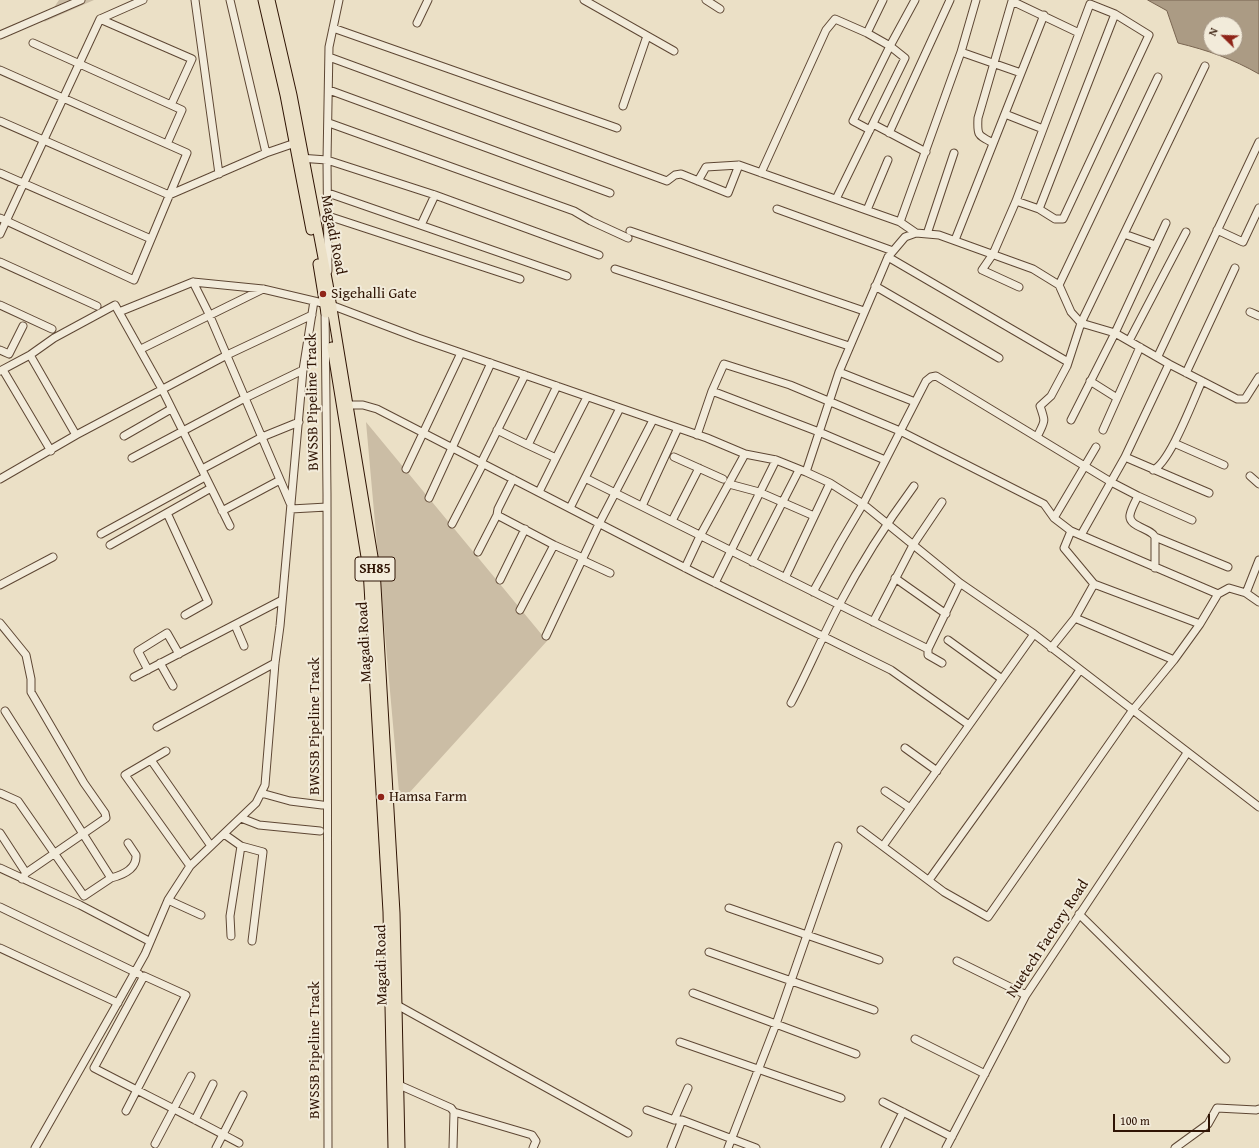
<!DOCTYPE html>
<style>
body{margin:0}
#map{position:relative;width:1259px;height:1148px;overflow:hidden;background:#ebe0c6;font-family:"Gentium Book Plus",serif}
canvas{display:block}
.north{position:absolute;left:1203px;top:16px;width:40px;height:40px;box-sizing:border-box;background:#f2ebda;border:1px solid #a49584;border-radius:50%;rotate:293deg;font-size:11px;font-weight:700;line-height:16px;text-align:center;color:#2f1404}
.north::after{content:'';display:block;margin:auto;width:14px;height:18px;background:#8f2418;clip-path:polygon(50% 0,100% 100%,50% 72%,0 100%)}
.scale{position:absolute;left:1113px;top:1114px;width:97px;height:18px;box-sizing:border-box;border:2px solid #2f1404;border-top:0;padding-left:5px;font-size:12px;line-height:14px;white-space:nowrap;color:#2f1404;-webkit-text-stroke:3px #f2ebda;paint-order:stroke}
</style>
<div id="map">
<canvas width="1259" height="1148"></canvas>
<div class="north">N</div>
<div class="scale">100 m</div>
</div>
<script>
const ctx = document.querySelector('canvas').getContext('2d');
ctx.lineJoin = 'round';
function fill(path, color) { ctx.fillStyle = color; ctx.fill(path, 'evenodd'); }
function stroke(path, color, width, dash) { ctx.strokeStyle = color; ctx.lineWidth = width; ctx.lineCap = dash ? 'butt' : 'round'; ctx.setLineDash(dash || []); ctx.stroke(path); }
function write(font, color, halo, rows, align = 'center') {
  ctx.font = font + ' "Gentium Book Plus",serif'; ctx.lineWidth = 4; ctx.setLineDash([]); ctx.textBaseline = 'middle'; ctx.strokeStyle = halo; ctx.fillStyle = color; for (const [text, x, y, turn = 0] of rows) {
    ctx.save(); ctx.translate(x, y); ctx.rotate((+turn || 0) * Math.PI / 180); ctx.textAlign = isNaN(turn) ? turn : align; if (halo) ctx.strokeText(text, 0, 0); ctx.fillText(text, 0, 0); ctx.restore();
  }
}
fill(new Path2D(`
 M59,0H94L44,22Z
 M366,422L547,641L400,803Z`), '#cbbda5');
const water = new Path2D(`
 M1148,0H1259V74C1233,59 1207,50 1178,43L1167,11ZM1211,24H1235V48H1211Z`);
fill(water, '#ab9b84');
stroke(water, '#796551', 1);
const minor = new Path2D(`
 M195,0L219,174
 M230,0L266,153
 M584,0L674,51
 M706,0L720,9
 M100,19L192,59L171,105L182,110L167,144
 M417,23L428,0
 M333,28L617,128
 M867,33L883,0
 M0,35L81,0
 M33,43L171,105
 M961,52L1021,73
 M329,57L667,181L675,175L681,174L728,193L739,165
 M0,70L187,153L134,280L0,218
 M329,90L610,193
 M623,106L647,36
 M1005,114L1043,129
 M0,121L169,195L266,153L298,142
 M329,123L574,211L591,221L628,238
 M873,124L926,152
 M889,133L950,0
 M993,143C978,135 977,136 978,118L1012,1L1079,33
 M299,158L327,160L435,195L599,255
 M0,173L151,239
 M761,173L826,30L835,19L867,33L890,46L853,121L870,130
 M698,181L706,167L739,165L900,222L916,233
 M328,193L567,276
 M836,199L905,58L890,46L915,0
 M1016,201L1039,209L1055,219H1063L1149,35L1115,14L1090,4L1016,201L993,254L982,270L1019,287
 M777,209L893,251
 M1039,209L1115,14
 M867,210L888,160
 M328,216L520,279
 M900,222L961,52L976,0
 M421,225L435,195
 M1217,230L1243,242L1259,208
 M630,231L864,311
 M0,234L100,19L143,0
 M927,234L954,153
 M1124,234L1155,245
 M955,240L1044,15
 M888,257L1068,362
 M0,262L97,306
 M615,269L849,346
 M328,271L327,160L329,47L339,0
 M193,282L209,314L290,503
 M1059,285L1158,77
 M875,286L999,358
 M0,305L52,329
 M325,308L327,494L328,1148
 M119,312L193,282L263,289L314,301
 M1250,312L1259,316
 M1129,341L1186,232
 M141,349L263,289
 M0,350L9,354L23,326
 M30,355L76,435
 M1158,356L1259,142
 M1169,364L1125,457L1209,493
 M3,370L51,451
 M0,371L30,355L54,338L115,305L162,389L230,526
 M839,372L915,402
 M1186,373L1235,268
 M1090,381L1117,398
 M557,386L528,445L556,458L587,397
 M712,391L819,432L885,460
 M347,405H363L377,409L699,575L891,670L969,725
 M1071,420L1115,333L1166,223
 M497,430L528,445
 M1103,430L1140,347
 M697,435L712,391L724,364L790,385L900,431L1044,504L1054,518L1071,531L1064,548L1094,584
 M124,436L171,409
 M1037,437C1045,420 1046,423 1040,406L1051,396L1067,366L1081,323L1205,66
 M1174,443L1224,465
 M674,457L723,479
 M132,458L245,398L303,370
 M481,463L525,375
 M202,469L262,437L299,422
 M406,469L461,353
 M1153,470C1170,463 1193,400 1202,381
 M806,472L839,372L880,276L888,257L905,237L916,233L939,235L1033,269L1059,285L1071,312L1081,323L1115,333L1169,364L1237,399H1245L1259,377
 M1250,476L1259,484
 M585,478L928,649
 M0,479L76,435L227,355L312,315
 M513,479L498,509L497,515L554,545L583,558
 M729,484L759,492L814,516
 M539,492L556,458
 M1138,496C1135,502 1131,509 1130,515C1128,527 1151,528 1155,537V568
 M429,498L491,363
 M642,506L678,428
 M570,508L620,408
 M291,509L327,507
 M222,511L280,480
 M167,513L208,602L185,615
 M1054,518L1096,447
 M672,521L699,468
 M452,524L483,464
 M1071,531L1218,594
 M101,534L205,477
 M1081,535L1125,457
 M1155,537L1228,567
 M110,545L211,488
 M478,552L497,515
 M582,560L610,573
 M752,562L799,470
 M685,568L700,536L745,454
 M785,578L830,483
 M895,578L946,614
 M500,580L525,529
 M715,583L776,460
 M0,585L53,557
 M813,592L840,543L863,504L926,381L931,377L936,376L1111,482L1138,496L1192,520
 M1246,593L1259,602
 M520,610L554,545
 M1075,618L1174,660
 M873,622L913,545L942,502
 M0,623L26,655L31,679V692L84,783L105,813L106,818L26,873L22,879
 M235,625L244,646
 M546,636L599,524L653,420
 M948,640L1002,679
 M1051,648L1075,618L1094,584L1200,624
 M160,663L173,686
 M942,663L928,655V649L960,583
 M148,670L138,651L167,633L179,654
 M134,677L282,600
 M791,703C808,671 822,637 839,605C861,563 886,524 914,486
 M157,727L275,663
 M905,748L937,771
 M166,751L125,775L190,866
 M151,760L211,846
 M885,791L910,808
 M0,793L18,801L84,896L111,878L5,711
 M261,793L290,801L322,805
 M241,818L259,825L320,831
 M861,830L944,892L988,917L1132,711L1174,660L1200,624L1218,594L1229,588L1246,593L1259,560
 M0,833L26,873
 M224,834L241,846L263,852L252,941
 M883,846L1034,634
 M0,868L80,905L149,941
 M111,878C123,875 137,869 136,855L128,843
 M929,880L1080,670
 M168,900L201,915
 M0,907L139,974
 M729,908L879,960
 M1079,914L1226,1059
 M231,936L230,916L241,846
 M0,948L118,1003
 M709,952L874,1010
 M957,961L1026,995
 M693,993L856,1054
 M397,1005L628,1133
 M915,1039L985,1074
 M680,1042L841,1098
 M399,1085L451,1108L454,1112L453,1148
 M883,1102L952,1137
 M647,1110L674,1120H682L756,1148
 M126,1111L186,995L144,976L94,1068C142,1093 191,1117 239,1143
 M454,1112L532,1135L536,1141L533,1148
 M195,1120L213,1084
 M674,1120L688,1088
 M155,1144L191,1076
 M35,1148L121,997L145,954L168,900L190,866L256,803L265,785L275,663L280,626L303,370L314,301L331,305L418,338L707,438L745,454L776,460L806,472L830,483L863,504L960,583L1034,634L1259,807
 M216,1148L243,1095
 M671,1148L682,1120
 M728,1148L776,1024L838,846
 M885,1148L903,1112
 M946,1148L1026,995L1187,753
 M1175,1148L1208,1124L1217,1108L1256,1110L1259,1109`);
const major = new Path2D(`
 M263,0L285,95L311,230
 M270,0L292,95L328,284L375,569L395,913L400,1148
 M318,264L326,313
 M332,347L368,569L388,912L393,1148`);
stroke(minor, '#5e4734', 9);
stroke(major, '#2f1404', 11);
stroke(minor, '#f2ebda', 7);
stroke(major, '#ebe0c6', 9);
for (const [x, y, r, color] of [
 [323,294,4,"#8f2418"],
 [381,797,4,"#8f2418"]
]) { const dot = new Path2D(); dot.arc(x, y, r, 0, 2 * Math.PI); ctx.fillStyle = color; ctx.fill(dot); stroke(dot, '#f2ebda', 1.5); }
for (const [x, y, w] of [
 [375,569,40]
]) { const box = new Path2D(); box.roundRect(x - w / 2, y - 12, w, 24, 3); ctx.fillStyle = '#f2ebda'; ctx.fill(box); stroke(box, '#2f1404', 1); }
write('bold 14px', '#2f1404', null, [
 ["SH85",375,569]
]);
write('15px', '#2f1404', '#f2ebda', [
 ["Magadi Road",333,235,79],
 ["BWSSB Pipeline Track",313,402,-91],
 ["Magadi Road",365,642,-93],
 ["BWSSB Pipeline Track",315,726,-90],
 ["Nuetech Factory Road",1048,939,-57],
 ["Magadi Road",382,965,-91],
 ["BWSSB Pipeline Track",315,1050,-90]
]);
write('15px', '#2f1404', '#f2ebda', [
 ["Sigehalli Gate",331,294],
 ["Hamsa Farm",389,797]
], 'left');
</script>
